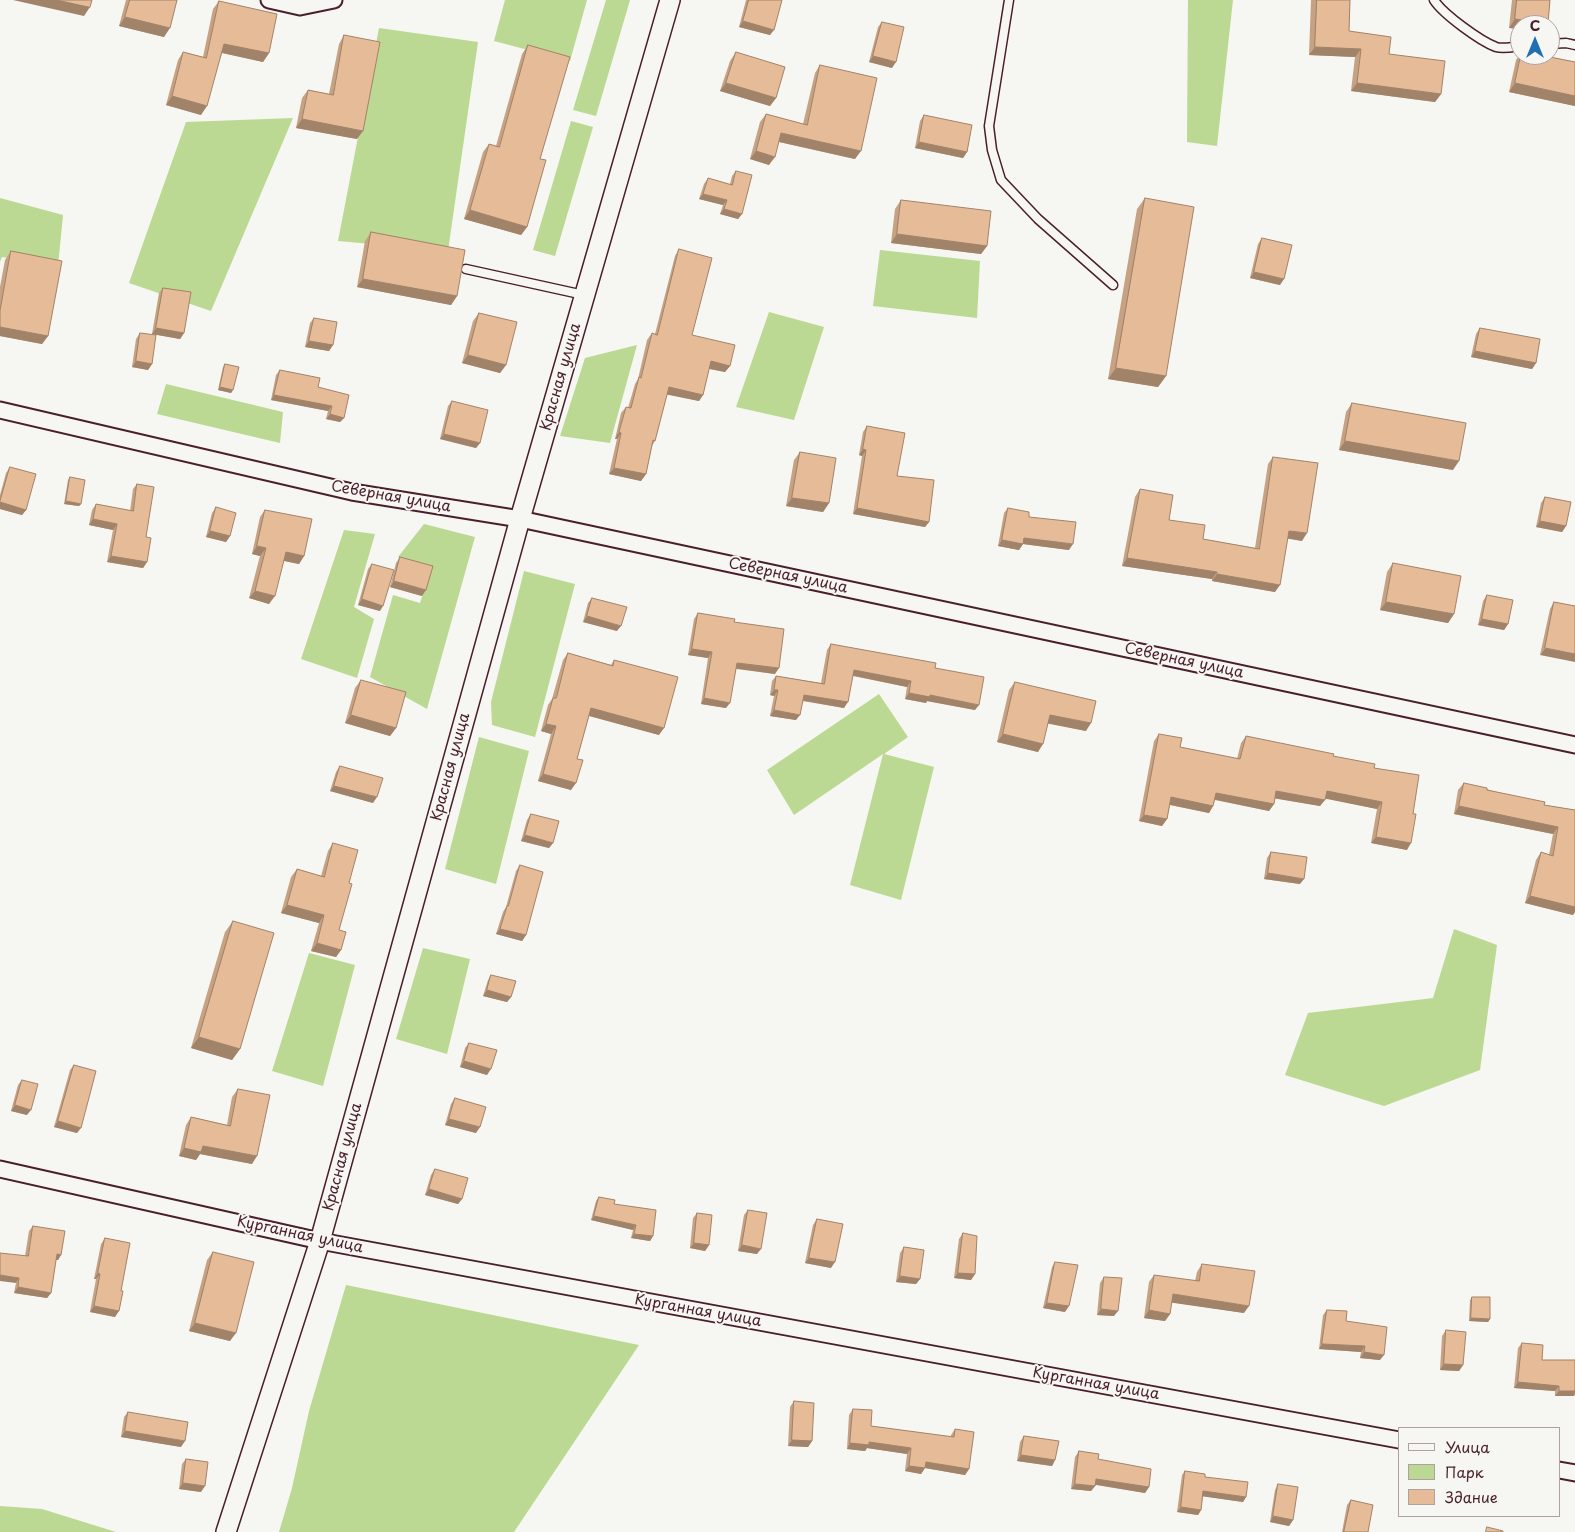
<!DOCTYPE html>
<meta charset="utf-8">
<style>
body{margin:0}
#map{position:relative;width:1575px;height:1532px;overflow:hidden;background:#f6f6f2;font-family:"Playpen Sans",sans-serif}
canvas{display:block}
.legend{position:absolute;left:1398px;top:1427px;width:162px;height:90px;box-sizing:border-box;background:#f6f6f2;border:1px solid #b1a0a2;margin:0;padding:6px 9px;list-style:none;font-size:15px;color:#4a1f2b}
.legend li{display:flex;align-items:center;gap:10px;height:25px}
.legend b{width:25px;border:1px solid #b1a0a2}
.north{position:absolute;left:1510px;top:15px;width:50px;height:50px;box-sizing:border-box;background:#f6f6f2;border:1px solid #b1a0a2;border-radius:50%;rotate:0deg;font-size:14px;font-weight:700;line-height:20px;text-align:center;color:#4a1f2b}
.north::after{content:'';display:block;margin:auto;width:18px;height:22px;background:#1f6fb2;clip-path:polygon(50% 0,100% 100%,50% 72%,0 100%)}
</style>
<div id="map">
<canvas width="1575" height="1532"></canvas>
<ul class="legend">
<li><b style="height:6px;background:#f6f6f2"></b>Улица</li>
<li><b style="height:14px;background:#bbd992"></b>Парк</li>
<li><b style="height:14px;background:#e6bb97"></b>Здание</li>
</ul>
<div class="north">С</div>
</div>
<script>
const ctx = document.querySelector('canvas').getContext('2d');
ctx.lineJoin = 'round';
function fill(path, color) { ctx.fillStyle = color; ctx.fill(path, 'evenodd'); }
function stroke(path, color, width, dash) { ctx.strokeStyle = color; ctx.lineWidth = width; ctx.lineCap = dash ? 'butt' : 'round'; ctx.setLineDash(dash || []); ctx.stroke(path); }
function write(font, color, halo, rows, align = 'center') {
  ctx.font = font + ' "Playpen Sans",sans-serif'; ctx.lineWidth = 4; ctx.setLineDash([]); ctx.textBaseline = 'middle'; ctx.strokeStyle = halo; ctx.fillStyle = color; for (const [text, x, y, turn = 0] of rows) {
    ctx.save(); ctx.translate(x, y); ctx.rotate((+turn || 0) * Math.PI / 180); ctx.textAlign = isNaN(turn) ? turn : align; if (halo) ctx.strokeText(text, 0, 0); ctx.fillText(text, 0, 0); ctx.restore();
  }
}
fill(new Path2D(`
 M505,0H587L570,61L494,41Z
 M606,0H630L596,116L573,110Z
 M1188,0H1233L1217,146L1187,142Z
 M379,28L478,42L448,251L338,241Z
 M293,118L211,311L129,283L186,122Z
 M571,121L593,127L555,256L533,250Z
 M0,198L63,215L58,266L2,257L0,262Z
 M880,250L980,261L977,318L873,306Z
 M769,312L824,327L794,420L736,407Z
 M637,345L610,443L560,436L585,358Z
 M166,384L283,412L280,443L157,414Z
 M424,524L475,537L427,709L370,677L393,595L420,603L431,568L398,557Z
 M344,530L375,534L354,607L374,619L357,678L301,659Z
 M524,571L575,584L535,737L492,725L491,702Z
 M879,694L908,737L884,754L934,767L901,900L850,885L883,754L794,815L767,770Z
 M479,737L529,751L496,884L445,869Z
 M1454,929L1497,945L1480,1070L1384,1106L1285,1075L1308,1013L1433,998Z
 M423,948L470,959L447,1054L396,1039Z
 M309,953L355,965L323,1086L272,1071Z
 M346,1285L639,1345L514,1532H279L292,1488L309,1411Z
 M0,1506L42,1509L116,1532H0Z`), '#bbd992');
const service = new Path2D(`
 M1009,0L989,126L992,150L1001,180L1038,219L1113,285
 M1434,0C1443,14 1480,41 1496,47C1503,49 1513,47 1520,46
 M1550,44L1566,43L1575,45
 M466,269L584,295`);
const minor = new Path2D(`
 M269,0L300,7L334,0
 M0,410L352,492L520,519L1575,745
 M0,1169L320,1241L1399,1440
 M1559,1470L1575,1473`);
const tertiary = new Path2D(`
 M226,1532L320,1241L520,519L670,0`);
stroke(service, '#4a1f2b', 11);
stroke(minor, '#4a1f2b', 19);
stroke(tertiary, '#4a1f2b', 22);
stroke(service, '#f6f6f2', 8);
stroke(minor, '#f6f6f2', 15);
stroke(tertiary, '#f6f6f2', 19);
fill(new Path2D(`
 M126,0H177L164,37L119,26Z
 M746,0H782L770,35L739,27Z
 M1311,0H1350L1349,31L1389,54L1441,94L1435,102L1351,91L1355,57L1309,55Z
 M1512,0H1550L1548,23L1546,25H1520V29L1509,28Z
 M219,1L269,53L263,62L222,53L201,115L166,105L178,60L183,52L203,57L213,9Z
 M882,22L892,68L869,62L878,27Z
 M344,35L357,139L296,128L302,98L308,90L329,94L339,44Z
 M528,45L540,159L527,227L521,235L464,219L483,152L489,144L496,146L522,54Z
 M736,52L776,98L770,106L720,91L730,61Z
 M1520,54V55H1540L1575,62V106L1509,92L1516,60Z
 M820,65L855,159L779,142L769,165L750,159L760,122L766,114L803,124L815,73Z
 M924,115L967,152L963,158L915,148L920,121Z
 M736,171L742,214L738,219L720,214L723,205L699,199L704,184L708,178L730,184L732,176Z
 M1145,198L1166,376L1158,387L1108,379L1137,209Z
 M901,200L987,246L981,254L891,243L895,209Z
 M371,232L457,296L451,305L357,287L365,241Z
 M1262,238L1280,285L1250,278L1258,244Z
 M679,249L692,335L730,366L725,372L709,369L703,395L699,401L667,394L655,441L652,446L646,474L641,481L609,474L617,439H615L621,413L626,407L628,408L635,384L638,379L647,340L652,333L655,334L675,256Z
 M11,251L48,336L42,344L0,336V287L5,260Z
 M163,288L184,333L180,339L152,334L159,293Z
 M479,313L506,365L500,373L462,363L473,321Z
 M314,318L333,345L329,351L305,347L310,323Z
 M1480,328L1536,363L1532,369L1471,357L1476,334Z
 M140,333L152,364L148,370L132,367L136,339Z
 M225,364L233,390L231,393L218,390L223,367Z
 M280,370L318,387L344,418L340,422L326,419L328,411L271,400L276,375Z
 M452,401L480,443L476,448L440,439L448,406Z
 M1352,403L1453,470L1339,450L1346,412Z
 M867,426L897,476L929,522L925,527L853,514L862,456L859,455L863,432Z
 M800,452L829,503L823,512L786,506L794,460Z
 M1273,457L1302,541L1288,538L1275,592L1212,581V579L1122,566L1135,497L1140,489L1169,520L1203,539L1255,548L1268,464Z
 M10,467L26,510L22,515L0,509V495L6,473Z
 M70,477L81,504L79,506L64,504L68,480Z
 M137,484L146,537L147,562L143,568L107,562L113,530L89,525L92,510L96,504L130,511L133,489Z
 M1545,497L1566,526L1562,532L1536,527L1541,503Z
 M216,507L230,536L226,542L206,537L212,513Z
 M1008,508L1029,517L1069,550L1023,544L1019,550L998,546L1004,513Z
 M265,510L304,556L299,564L284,561L269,604L249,598L260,556L252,554L260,517Z
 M400,557L422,596L390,587L396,563Z
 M1393,563L1454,614L1448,623L1380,610L1387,572Z
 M372,564L380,611L358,605L368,569Z
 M1487,595L1508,624L1504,630L1478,625L1483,601Z
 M592,598L617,631L583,622L588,603Z
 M1554,602L1575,606L1540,655L1550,609Z
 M698,613L734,622L775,674L736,669L726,708L701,704L708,658L688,655L694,619Z
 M831,644L935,668L975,710L927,701L926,703L905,699L907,687L853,676L844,708L802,701L796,720L770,716L774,696L770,695L772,681L776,676L821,683L827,650Z
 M568,653L611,665L614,660L659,735L589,716L577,759L571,790L538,781L551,734L541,731L548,705L552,699L563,660Z
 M361,680L396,728L390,736L345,723L355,688Z
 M1015,682L1086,731L1048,723L1038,752L997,742L1009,690Z
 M1159,734L1180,747L1237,759L1241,743L1246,736L1333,756L1374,768L1407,850L1371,843L1377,809L1325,798L1320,806L1275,798L1274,804L1269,811L1215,800L1213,806L1209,813L1170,805L1167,819L1162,826L1139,821L1154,741Z
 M340,766L373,803L330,791L336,772Z
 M1464,783L1544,805L1575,810V912L1573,915L1525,903L1536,860L1541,852L1549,855L1553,834L1454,814L1458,790Z
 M531,814L553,843L549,848L521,841L527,820Z
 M333,843L349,883L339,930L341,950L336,957L311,951L319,923L281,913L291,877L297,869L321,876L328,851Z
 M1271,852L1300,884L1264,879L1267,858Z
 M520,865L526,935L522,941L496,934L503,912L506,907L516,871Z
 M233,921L240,1049L232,1060L191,1048L225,932Z
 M491,975L511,997L507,1002L483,996L488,980Z
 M469,1043L487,1075L460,1067L465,1048Z
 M74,1065L77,1133L54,1127L70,1070Z
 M22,1080L27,1115L11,1111L18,1085Z
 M238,1089L252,1164L200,1154L196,1160L179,1156L186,1125L191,1117L227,1125L232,1097Z
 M455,1098L476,1133L445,1125L451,1104Z
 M435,1169L462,1199L458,1204L425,1195L431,1175Z
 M599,1197L614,1204L653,1236L650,1241L631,1238L633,1230L591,1220L596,1201Z
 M748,1210L757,1254L738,1251L744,1215Z
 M697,1213L709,1245L705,1251L690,1248L693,1218Z
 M817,1219L831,1268L805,1263L813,1225Z
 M33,1226L61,1255L58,1260H56L51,1293L47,1298L14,1293L16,1283L25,1256L29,1231Z
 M963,1233L975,1274L971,1280L954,1278L959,1239Z
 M105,1238L121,1291L115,1317L90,1312L96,1279H94L101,1244Z
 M904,1247L920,1279L916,1284L896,1282L900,1253Z
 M213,1252L230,1341L189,1331L207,1260Z
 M1055,1262L1065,1312L1043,1308L1052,1267Z
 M1202,1264L1244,1313L1171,1302L1170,1314L1165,1321L1144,1318L1149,1282L1154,1275L1195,1281L1197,1272Z
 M1104,1277L1114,1316L1097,1315L1100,1283Z
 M1472,1297L1490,1319L1488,1322L1469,1321L1470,1300Z
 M1327,1310L1346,1321L1380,1360L1360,1358L1361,1352L1319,1349L1323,1315Z
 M1446,1330L1463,1365L1459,1371L1440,1370L1442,1336Z
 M1522,1343L1542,1360L1574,1396H1555V1391L1514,1388L1518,1348Z
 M794,1401L812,1441L808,1447L788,1446L790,1407Z
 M853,1409L871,1426L951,1437V1435L955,1429L969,1469L965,1475L925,1468L921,1474L905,1471L907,1454L867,1448L865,1451L847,1449L849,1415Z
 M128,1412L181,1447L121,1437L124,1417Z
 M1024,1436L1055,1460L1052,1466L1017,1461L1020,1442Z
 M1079,1451L1098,1459L1149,1487L1145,1493L1096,1485L1091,1491L1071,1489L1075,1457Z
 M186,1459L201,1492L179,1489L182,1464Z
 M1185,1471L1205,1477L1246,1497L1243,1502L1203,1496L1201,1510L1198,1515L1177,1512L1182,1475Z
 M1278,1484L1293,1520L1289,1526L1270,1522L1275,1490Z
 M1351,1500L1368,1532H1342L1347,1505Z`), '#c6a182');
fill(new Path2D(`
 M13,0H57L90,7L84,16Z
 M125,17L170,28L164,37L119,26Z
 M1515,19L1548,23L1546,25H1520V29L1509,28Z
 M743,21L774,30L770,35L739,27Z
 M224,44L269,53L263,62L218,52Z
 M1315,47L1361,49L1355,57L1309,55Z
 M873,56L896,62L892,68L869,62Z
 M726,83L776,98L770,106L720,91Z
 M1357,83L1441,94L1435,102L1351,91Z
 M1515,83L1575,96V106L1509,92Z
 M172,96L207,106L201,115L166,105Z
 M302,119L363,131L357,139L296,128Z
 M781,133L861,151L855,159L775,141Z
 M919,142L967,152L963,158L915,148Z
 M756,151L775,157L769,165L750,159Z
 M703,194L727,200L723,205L699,199Z
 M724,209L742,214L738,219L720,214Z
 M470,210L527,227L521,235L464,219Z
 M897,234L987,246L981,254L891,243Z
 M1254,272L1284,279L1280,285L1250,278Z
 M363,279L457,296L451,305L357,287Z
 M0,327L48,336L42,344L0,336Z
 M156,328L184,333L180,339L152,334Z
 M309,341L333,345L329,351L305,347Z
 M1475,351L1536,363L1532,369L1471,357Z
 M468,355L506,365L500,373L462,363Z
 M136,361L152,364L148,370L132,367Z
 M711,361L730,366L725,372L706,368Z
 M1116,368L1166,376L1158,387L1108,379Z
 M220,387L233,390L231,393L218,390Z
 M669,387L703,395L699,401L664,394Z
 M274,395L332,406L328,411L271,400Z
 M330,414L344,418L340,422L326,419Z
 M619,432L621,433L617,439H615Z
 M444,434L480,443L476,448L440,439Z
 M1345,441L1459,461L1453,470L1339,450Z
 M863,449L866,450L862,456L859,455Z
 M614,468L646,474L641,481L609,474Z
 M792,498L829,503L823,512L786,506Z
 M66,501L81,504L79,506L64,504Z
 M0,502L26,510L22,515L0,509Z
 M857,508L929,522L925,527L853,514Z
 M93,519L117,524L113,530L89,525Z
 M1540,521L1566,526L1562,532L1536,527Z
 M210,531L230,536L226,542L206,537Z
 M1289,531L1307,533L1302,541L1284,538Z
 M1024,538L1073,544L1069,550L1023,544L1019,550L998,546L1002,540Z
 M257,546L266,548L260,556L252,554Z
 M286,552L304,556L299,564L280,560Z
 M111,556L147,562L143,568L107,562Z
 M1127,558L1217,572L1212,579L1122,566Z
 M1217,574L1280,585L1275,592L1212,581Z
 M394,581L426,590L422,596L390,587Z
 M255,591L275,596L269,604L249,598Z
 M362,599L383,606L380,611L358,605Z
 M1386,602L1454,614L1448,623L1380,610Z
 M587,616L621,626L617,631L583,622Z
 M1482,619L1508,624L1504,630L1478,625Z
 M1545,648L1575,654V662L1540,655Z
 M692,649L712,652L708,658L688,655Z
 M737,663L779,668L775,674L733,668Z
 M854,670L911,681L907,687L850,675Z
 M774,690H778L774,696L770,695Z
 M909,693L930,695L979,705L975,710L927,701L926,703L905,699Z
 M804,695L848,702L844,708L800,700Z
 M704,698L730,703L726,708L701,704Z
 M591,708L664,728L659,735L586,715Z
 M774,710L800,715L796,720L770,716Z
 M351,715L396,728L390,736L345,723Z
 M1050,715L1091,723L1086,731L1045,723Z
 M546,724L556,726L551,734L541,731Z
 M1003,734L1043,744L1038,752L997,742Z
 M543,774L576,783L571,790L538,781Z
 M334,786L377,797L373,803L330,791Z
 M1276,791L1325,800L1320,806L1272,798Z
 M1327,791L1382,802L1377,809L1322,798Z
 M1216,793L1274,804L1269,811L1212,799Z
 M1171,797L1213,806L1209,813L1166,804Z
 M1459,806L1558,827L1553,834L1454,814Z
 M1144,815L1167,819L1162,826L1139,821Z
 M525,835L553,843L549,848L521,841Z
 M1376,837L1411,843L1407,850L1371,843Z
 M1268,873L1304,879L1300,884L1264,879Z
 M1530,896L1575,907V912L1573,915L1525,903Z
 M287,905L324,915L319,923L281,913Z
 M500,929L526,935L522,941L496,934Z
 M317,943L341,950L336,957L311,951Z
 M487,990L511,997L507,1002L483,996Z
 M199,1037L240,1049L232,1060L191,1048Z
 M464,1061L491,1069L487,1075L460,1067Z
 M15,1105L31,1110L27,1115L11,1111Z
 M449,1119L480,1127L476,1133L445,1125Z
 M58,1121L81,1128L77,1133L54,1127Z
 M203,1146L257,1156L252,1164L200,1154L196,1160L179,1156L184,1148Z
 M429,1189L462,1199L458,1204L425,1195Z
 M594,1216L636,1225L633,1230L591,1220Z
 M634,1234L653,1236L650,1241L631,1238Z
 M694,1243L709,1245L705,1251L690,1248Z
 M742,1245L761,1249L757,1254L738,1251Z
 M57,1254L61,1255L58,1260H53Z
 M809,1258L835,1262L831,1268L805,1263Z
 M98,1273L100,1274L96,1279H94Z
 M958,1273L975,1274L971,1280L954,1278Z
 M0,1275L19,1278L16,1283L0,1281Z
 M900,1276L920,1279L916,1284L896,1282Z
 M18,1287L51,1293L47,1298L14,1293Z
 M1173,1294L1249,1306L1244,1313L1167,1302Z
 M1047,1303L1069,1306L1065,1312L1043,1308Z
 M94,1306L119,1311L115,1317L90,1312Z
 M1101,1309L1118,1311L1114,1316L1097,1315Z
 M1149,1310L1170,1314L1165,1321L1144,1318Z
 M1471,1318L1490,1319L1488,1322L1469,1321Z
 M195,1323L236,1333L230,1341L189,1331Z
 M1322,1344L1365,1346L1361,1352L1319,1349Z
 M1364,1352L1384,1355L1380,1360L1360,1358Z
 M1444,1364L1463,1365L1459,1371L1440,1370Z
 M1518,1382L1559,1386L1555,1391L1514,1388Z
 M1559,1391H1575V1394L1574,1396H1555Z
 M125,1431L185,1441L181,1447L121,1437Z
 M792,1440L812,1441L808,1447L788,1446Z
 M869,1442L911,1448L907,1454L867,1448L865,1451L847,1449L850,1443Z
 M1021,1455L1055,1460L1052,1466L1017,1461Z
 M926,1462L969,1469L965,1475L925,1468L921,1474L905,1471L909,1466Z
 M1096,1479L1149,1487L1145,1493L1092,1484Z
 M183,1483L205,1486L201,1492L179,1489Z
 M1075,1484L1095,1486L1091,1491L1071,1489Z
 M1203,1491L1246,1497L1243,1502L1200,1496Z
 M1181,1507L1201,1510L1198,1515L1177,1512Z
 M1273,1516L1293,1520L1289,1526L1270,1522Z`), '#a1836a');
const building = new Path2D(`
 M57,0H92L90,7Z
 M130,0H177L170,28L125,17Z
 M749,0H782L774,30L743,21Z
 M1317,0H1350L1349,31L1391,37L1389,54L1445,61L1441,94L1357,83L1361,49L1315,47Z
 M1517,0H1550L1548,23L1515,19Z
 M219,1L277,14L269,53L224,44L207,106L172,96L183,52L206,58Z
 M882,22L904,27L896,62L873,56Z
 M344,35L380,42L363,131L302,119L308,90L333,95Z
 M528,45L570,57L540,159L546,160L527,227L470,210L489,144L499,147Z
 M736,52L785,67L776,98L726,83Z
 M1521,55H1540L1575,62V96L1515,83Z
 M820,65L877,78L861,151L781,133L775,157L756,151L766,114L807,125Z
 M924,115L972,125L967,152L919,142Z
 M736,171L752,175L742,214L724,209L727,200L703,194L708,178L732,185Z
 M1145,198L1194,207L1166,376L1116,368Z
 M901,200L991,211L987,246L897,234Z
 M371,232L465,250L457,296L363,279Z
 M1262,238L1292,245L1284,279L1254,272Z
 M679,249L712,258L692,335L735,345L730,366L711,361L703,395L669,387L655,441L653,440L646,474L614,468L621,433L619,432L626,407L631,408L639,377L641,378L652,333L657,335Z
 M11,251L62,261L48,336L0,327V311Z
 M163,288L191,292L184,333L156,328Z
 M479,313L517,322L506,365L468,355Z
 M314,318L337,322L333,345L309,341Z
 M1480,328L1540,339L1536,363L1475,351Z
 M140,333L156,335L152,364L136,361Z
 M225,364L239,367L233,390L220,387Z
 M280,370L320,378L318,387L349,395L344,418L330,414L332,406L274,395Z
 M452,401L488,410L480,443L444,434Z
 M1352,403L1466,423L1459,461L1345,441Z
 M867,426L905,433L897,476L934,480L929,522L857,508L866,450L863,449Z
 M800,452L836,458L829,503L792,498Z
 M1273,457L1318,463L1307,533L1289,531L1280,585L1217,574V572L1127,558L1140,489L1173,495L1169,520L1205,525L1203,539L1259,549Z
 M10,467L36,474L26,510L0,502Z
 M70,477L85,480L81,504L66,501Z
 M137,484L154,487L146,537L151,538L147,562L111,556L117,524L93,519L96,504L133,511Z
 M1545,497L1571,502L1566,526L1540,521Z
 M216,507L236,513L230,536L210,531Z
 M1008,508L1029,512V517L1076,522L1073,544L1024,538L1023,544L1002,540Z
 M265,510L312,519L304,556L286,552L275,596L255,591L266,548L257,546Z
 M400,557L433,566L426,590L394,581Z
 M1393,563L1461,576L1454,614L1386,602Z
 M372,564L394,570L383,606L362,599Z
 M1487,595L1513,600L1508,624L1482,619Z
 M592,598L627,607L621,626L587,616Z
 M1554,602L1575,606V654L1545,648Z
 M698,613L735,619L734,622L784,629L779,668L737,663L730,703L704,698L712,652L692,649Z
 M831,644L936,663L935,668L984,677L979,705L930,695V697L909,693L911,681L854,670L848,702L804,695L800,715L774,710L778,690H774L776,676L824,684Z
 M568,653L613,666L614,660L678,677L664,728L591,708L577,759L583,760L576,783L543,774L556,726L546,724L553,698H556Z
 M361,680L406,692L396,728L351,715Z
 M1015,682L1096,701L1091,723L1050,715L1043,744L1003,734Z
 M1159,734L1182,738L1180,747L1240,759L1246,736L1334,754L1333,756L1375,764L1374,768L1419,775L1413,814H1416L1411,843L1376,837L1382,802L1327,791L1325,800L1276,791L1274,804L1216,793L1213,806L1171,797L1167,819L1144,815Z
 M340,766L383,778L377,797L334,786Z
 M1464,783L1487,788V790L1545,802L1544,805L1575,810V907L1530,896L1541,852L1553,856L1558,827L1459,806Z
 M531,814L559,821L553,843L525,835Z
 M333,843L358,850L349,883L352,884L339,930L346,932L341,950L317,943L324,915L287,905L297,869L324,877Z
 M1271,852L1307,857L1304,879L1268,873Z
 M520,865L543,872L526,935L500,929L507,906H508Z
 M233,921L274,933L240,1049L199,1037Z
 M491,975L516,981L511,997L487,990Z
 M469,1043L497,1050L491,1069L464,1061Z
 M74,1065L96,1071L81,1128L58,1121Z
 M22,1080L38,1084L31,1110L15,1105Z
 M238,1089L270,1095L257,1156L203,1146L201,1152L184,1148L191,1117L230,1126Z
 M455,1098L486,1107L480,1127L449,1119Z
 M435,1169L468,1178L462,1199L429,1189Z
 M599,1197L615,1200L614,1204L656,1210L653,1236L634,1234L636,1225L594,1216Z
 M748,1210L767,1213L761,1249L742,1245Z
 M697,1213L712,1215L709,1245L694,1243Z
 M817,1219L843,1224L835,1262L809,1258Z
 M33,1226L65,1231L61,1255L57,1254L51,1293L18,1287L19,1278L0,1275V1253L28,1256Z
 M963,1233L977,1236L975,1274L958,1273Z
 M105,1238L130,1243L121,1291H123L119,1311L94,1306L100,1274L98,1273Z
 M904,1247L924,1250L920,1279L900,1276Z
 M213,1252L254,1262L236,1333L195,1323Z
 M1055,1262L1078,1265L1069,1306L1047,1303Z
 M1202,1264L1255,1271L1249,1306L1173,1294L1170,1314L1149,1310L1154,1275L1199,1281Z
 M1104,1277L1122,1278L1118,1311L1101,1309Z
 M1472,1297H1490V1319L1471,1318Z
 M1327,1310L1347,1311L1346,1321L1387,1327L1384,1355L1364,1352L1365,1346L1322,1344Z
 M1446,1330L1466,1332L1463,1365L1444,1364Z
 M1522,1343L1543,1345L1542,1360H1575V1391H1559V1386L1518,1382Z
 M794,1401L814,1403L812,1441L792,1440Z
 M853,1409L872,1410L871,1426L954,1437L955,1429L974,1432L969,1469L926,1462L925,1468L909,1466L911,1448L869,1442V1445L850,1443Z
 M128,1412L188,1422L185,1441L125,1431Z
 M1024,1436L1059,1441L1055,1460L1021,1455Z
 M1079,1451L1099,1454L1098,1459L1151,1469L1149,1487L1096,1479L1095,1486L1075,1484Z
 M186,1459L208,1462L205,1486L183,1483Z
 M1185,1471L1205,1474V1477L1248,1482L1246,1497L1203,1491L1201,1510L1181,1507Z
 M1278,1484L1298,1487L1293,1520L1273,1516Z
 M1351,1500L1373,1505L1368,1532H1344Z
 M1487,1527L1503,1531V1532H1486Z`);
fill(building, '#e6bb97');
stroke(building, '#a1836a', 1);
write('15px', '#4a1f2b', '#f6f6f2', [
 ["Красная улица",561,377,-74],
 ["Северная улица",391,497,10],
 ["Северная улица",788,576,12],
 ["Северная улица",1184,661,12],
 ["Красная улица",451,767,-75],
 ["Красная улица",343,1157,-75],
 ["Курганная улица",300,1235,12],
 ["Курганная улица",698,1311,10],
 ["Курганная улица",1096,1384,10]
]);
</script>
